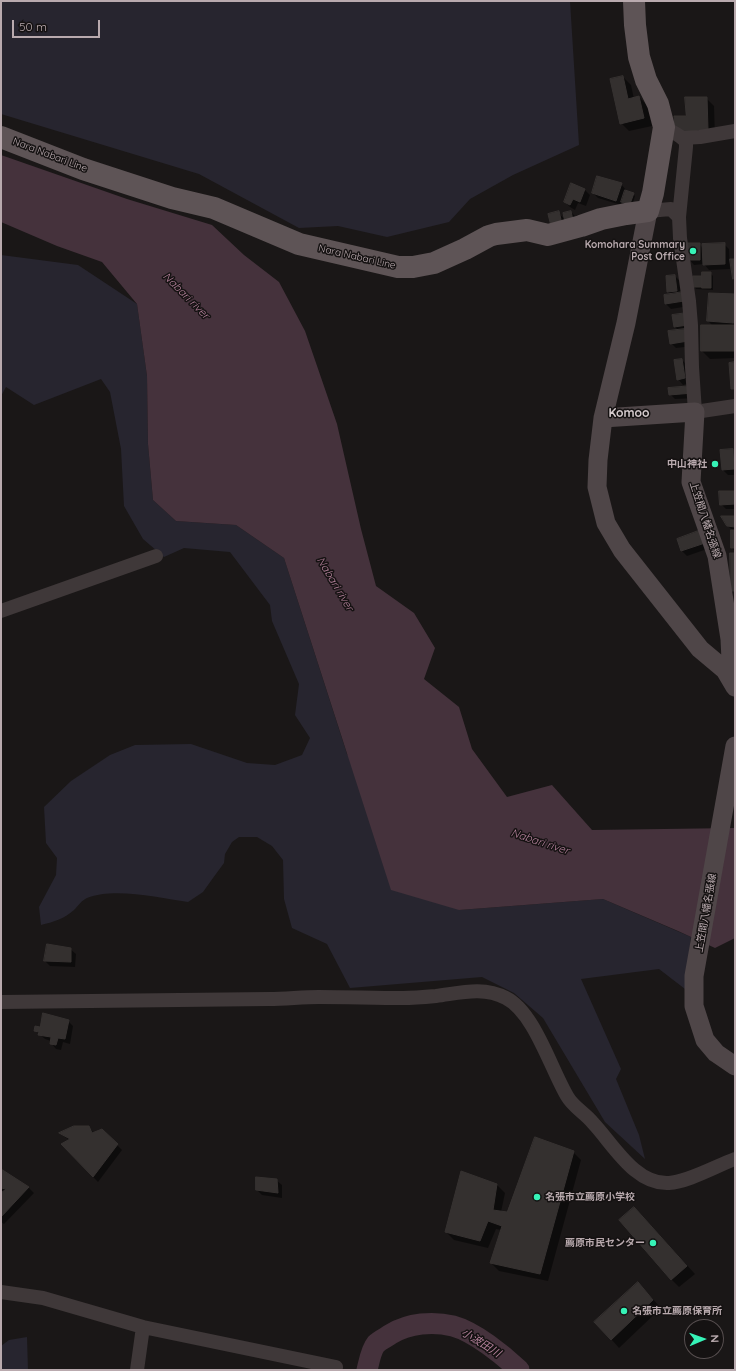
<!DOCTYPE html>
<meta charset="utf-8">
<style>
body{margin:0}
#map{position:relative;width:736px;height:1371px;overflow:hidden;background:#1a1717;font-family:Quicksand,sans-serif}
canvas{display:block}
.frame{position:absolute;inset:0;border:2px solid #b9aaae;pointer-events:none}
.north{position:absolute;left:684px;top:1319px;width:40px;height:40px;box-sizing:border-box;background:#151212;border:1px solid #574f50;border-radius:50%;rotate:88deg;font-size:11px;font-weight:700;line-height:16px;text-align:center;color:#b9aaae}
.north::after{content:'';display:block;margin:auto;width:14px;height:18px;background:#36f3b7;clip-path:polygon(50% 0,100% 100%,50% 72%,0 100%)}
.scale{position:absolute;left:12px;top:20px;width:88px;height:18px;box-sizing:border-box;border:2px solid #b9aaae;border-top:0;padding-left:5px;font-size:12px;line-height:14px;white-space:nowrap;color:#b9aaae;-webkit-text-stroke:3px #151212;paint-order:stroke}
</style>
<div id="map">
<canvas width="736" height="1371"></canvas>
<div class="frame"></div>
<div class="north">N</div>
<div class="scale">50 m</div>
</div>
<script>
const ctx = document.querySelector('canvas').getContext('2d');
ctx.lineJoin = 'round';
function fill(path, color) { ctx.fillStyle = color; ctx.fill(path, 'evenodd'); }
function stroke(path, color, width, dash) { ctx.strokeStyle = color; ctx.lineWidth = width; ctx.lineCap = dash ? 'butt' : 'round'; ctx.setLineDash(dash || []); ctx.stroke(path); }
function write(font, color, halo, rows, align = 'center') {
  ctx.font = font + ' Quicksand,"Noto Sans JP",sans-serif'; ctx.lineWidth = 3; ctx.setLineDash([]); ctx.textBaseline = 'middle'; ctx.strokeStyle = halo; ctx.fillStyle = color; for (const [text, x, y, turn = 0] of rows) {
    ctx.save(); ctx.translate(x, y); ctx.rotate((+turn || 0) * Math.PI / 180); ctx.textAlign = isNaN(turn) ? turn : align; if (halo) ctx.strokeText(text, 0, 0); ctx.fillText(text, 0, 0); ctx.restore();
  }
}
fill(new Path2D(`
 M1,1H570L579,145L513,175L470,199L449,222L387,237L338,226L299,228L199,174L1,114Z
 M1,255L78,265L137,304L147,376L148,444L153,500L176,521L236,525L284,558L347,754L459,910L603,899L691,937L685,989L659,969L581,979L621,1069L616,1079L639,1135L645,1159L605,1122L543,1018L514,993L482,977L350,988L327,944L292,928L284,899L283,860L272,846L257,837H239L232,842L225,854L224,863L213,878L203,892L188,902C159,898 115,887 87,898C82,900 78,906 74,910C64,919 53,922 41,925L39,907L56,875L57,858L46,843L44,807L71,781L110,755L135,745L191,744L247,763L275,765L302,755L310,738L295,715L299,684L272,621L270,605L230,552L184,548L164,557L143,539L124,506L121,449L110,392L101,379L34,405L6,387L1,396Z
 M27,1337L28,1370H1V1346L9,1340Z`), '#27252f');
fill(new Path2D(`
 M1,155L127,199L212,225L244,255L279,282L305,331L337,424L361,529L376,586L414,613L435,648L424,679L459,707L472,749L507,797L552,785L592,830L735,828V938L715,948L678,931L603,899L459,910L391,890L284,558L236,525L176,521L153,500L148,444L147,376L137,304L102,262L57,246L1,222Z`), '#45323c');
fill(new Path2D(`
 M623,77L631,85L634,99L639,97L647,105L652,126L629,131L621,123Z
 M706,98L714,106L715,138H684L675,117H687Z
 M621,184L626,190V191L633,194L635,196L632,206L622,202L621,205L598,198L593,193Z
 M571,185L585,190L590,195L586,206L578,203L575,210L570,207L565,202Z
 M571,212L576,217L558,235V213L566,220Z
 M699,244L703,248L724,244L729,249L730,269L709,270L704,264L694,265L689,259Z
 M711,274L713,276V290L696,289L694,286L703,277Z
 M675,276L680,281L689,306L671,309L666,304L672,295L668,292L667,277Z
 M734,295L735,358L710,359L702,351L713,326L708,321Z
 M687,314L693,346L676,348L671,343L678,330L674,326Z
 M682,360L687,365L690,383L683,385L678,379Z
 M692,387L697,398L675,399L670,394Z
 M732,450L735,453V475H728L723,470Z
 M735,492V509H726L721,504Z
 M735,517V551L732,548L733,531L728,526Z
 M706,537L710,548L687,556L682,551L678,540Z
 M70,949L76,954L75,967L50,966L45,961Z
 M68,1021L73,1026L70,1044L63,1042L61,1050L56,1049L51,1043V1041L45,1039L36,1031L41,1028Z
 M88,1127L94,1133L102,1130L122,1150L98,1182L62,1145L69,1140L61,1134Z
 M573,1152L581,1160L548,1281L499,1271L491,1263L501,1230L496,1229L488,1248L454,1240L446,1232L497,1185L505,1193L501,1212L508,1213Z
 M1,1170L29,1188L34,1193L4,1224L1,1222V1194L4,1192L1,1191Z
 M276,1180L282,1185V1198L262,1195L257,1190Z
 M642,1216L695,1274L679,1287L671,1279Z
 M638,1283L661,1308L619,1348L596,1322Z`), '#0007');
stroke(new Path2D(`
 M367,1370C369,1362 371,1350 376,1344C380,1340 387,1337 391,1334C409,1323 433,1321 453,1326C475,1332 503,1355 519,1370`), '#45323c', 21);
const building = new Path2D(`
 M623,76L628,99L639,96L644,118L620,124L610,79Z
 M685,97H707L708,130L675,131L674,116H686Z
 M597,176L622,183L616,201L592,193Z
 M571,183L585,189L580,202L573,199L570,205L564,202Z
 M625,190L634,193L630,204L621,202Z
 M559,211L563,228L552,230L548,214Z
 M571,211L574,225L566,227L563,213Z
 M687,243H700V260H688Z
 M725,243V264L703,265L702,244Z
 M730,259H735V278L733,279Z
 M702,272H711V288H702Z
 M675,275L677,291L667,292L666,276Z
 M693,276H702V287H693Z
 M683,292L684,301L665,304L664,295Z
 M709,293L735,294L734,297L733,323L707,321Z
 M734,297H735V323H733Z
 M687,313L688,325L674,327L672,315Z
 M701,325H734V351H701Z
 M685,329L688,341L670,344L668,331Z
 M682,359L685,378L677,380L674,360Z
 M735,362V389H731L729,363Z
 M692,386L693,393L669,395L668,388Z
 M733,449L734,469L722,470L720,450Z
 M719,491H735V504L720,505Z
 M721,516H735V527L727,526Z
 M701,530L705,543L681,551L677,539Z
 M731,530H735V548H731Z
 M730,553H735V591H731Z
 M47,944L71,948V962L44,961Z
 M43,1013L69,1020L65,1039L58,1038L56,1045L50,1044L51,1037L38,1035L39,1032L34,1031L35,1026L40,1027Z
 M74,1126H89L92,1133L102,1129L118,1144L93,1177L61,1144L70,1139L59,1133Z
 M535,1137L574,1151L540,1274L490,1263L502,1226L488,1221L480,1241L445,1232L461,1171L497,1184L493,1210L507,1212Z
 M1,1169L29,1187L1,1217V1193L6,1189L1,1188Z
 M256,1177L277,1179L278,1193L256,1190Z
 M634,1207L687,1266L671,1280L619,1220Z
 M638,1282L653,1300L611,1340L594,1322Z`);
fill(building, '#34302f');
stroke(building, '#363231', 1);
stroke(new Path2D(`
 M664,127C671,132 680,134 686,142V147L679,217L680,238L689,301L691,325L692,367L695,412L735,406
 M683,138L700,137L735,131
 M648,211L671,209L679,217
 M1,611L156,556
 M1,1002C90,1001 180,1000 269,999C286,999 302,997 319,997C347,997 375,998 403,998C414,998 425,997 436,996C460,993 483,986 506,998C534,1012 551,1069 567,1096C573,1107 585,1113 593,1123C613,1144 635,1185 669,1183C688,1182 716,1166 735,1159
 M1,1292L43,1298L143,1327L336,1367L335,1370
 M137,1370L143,1327`), '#3f3839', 14);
stroke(new Path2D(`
 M648,211L626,323L603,418L598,460L597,487L606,523L622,550L700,649L725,670L735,687
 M603,418L695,412L691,482L717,556L730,639L731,660L725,670
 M735,746L694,976V1006L705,1040L716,1053L735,1066`), '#4f4648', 19);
stroke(new Path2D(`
 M1,137L83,169L172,198L214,208L299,244L398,267H413L434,263L465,249L489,236L496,234L527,230L548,235L581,226L601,219L626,214L648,211L653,193L664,127L658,104L646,80L639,57L635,25L634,1`), '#5e5456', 22);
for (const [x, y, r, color] of [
 [693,251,4,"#36f3b7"],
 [715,464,4,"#36f3b7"],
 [537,1197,4,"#36f3b7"],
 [653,1243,4,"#36f3b7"],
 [624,1311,4,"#36f3b7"]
]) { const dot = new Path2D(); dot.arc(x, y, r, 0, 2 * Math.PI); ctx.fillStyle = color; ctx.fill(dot); stroke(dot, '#151212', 1.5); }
write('10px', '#b9aaae', '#151212', [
 ["Nara Nabari Line",50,155,21],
 ["Nara Nabari Line",357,257,13],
 ["上笠間八幡名張線",705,520,72],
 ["上笠間八幡名張線",706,913,-80]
]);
write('bold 10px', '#b9aaae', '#151212', [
 ["Komohara Summary",685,245],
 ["Post Office",685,257],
 ["中山神社",707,464],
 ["名張市立薦原小学校",545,1197,"left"],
 ["薦原市民センター",645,1243],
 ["名張市立薦原保育所",632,1311,"left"]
], 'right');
write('italic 11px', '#b4819b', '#151212', [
 ["Nabari river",186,296,45],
 ["Nabari river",335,584,59],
 ["Nabari river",540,842,18],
 ["小波田川",481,1343,32]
]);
write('bold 12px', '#d5cbcd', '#151212', [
 ["Komoo",629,413]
]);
</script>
